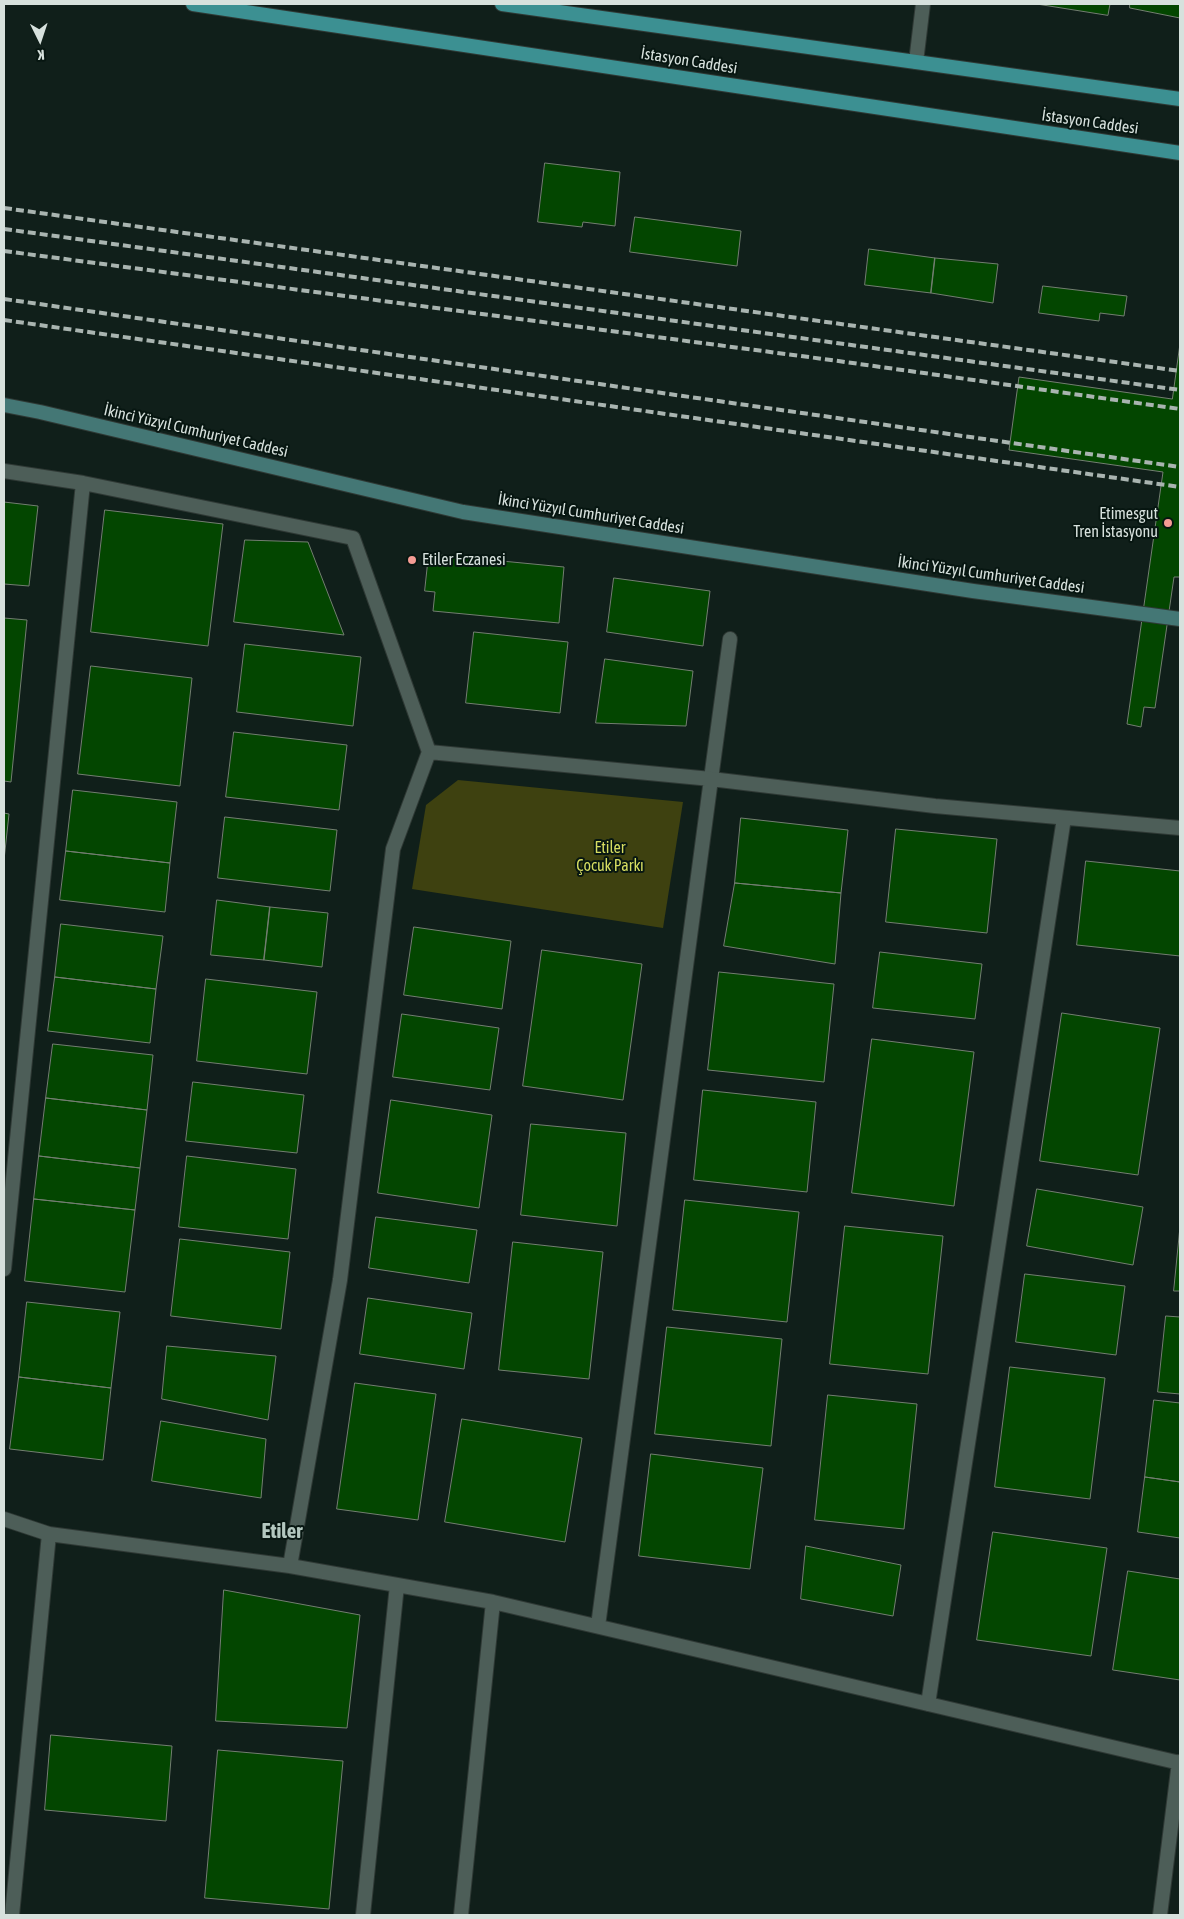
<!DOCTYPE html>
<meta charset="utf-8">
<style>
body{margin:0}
#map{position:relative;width:1184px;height:1919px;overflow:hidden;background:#101f1a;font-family:"Asap Condensed",sans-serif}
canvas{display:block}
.frame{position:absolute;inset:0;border:5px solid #d7e1dd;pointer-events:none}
.north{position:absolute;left:15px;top:15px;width:50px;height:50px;-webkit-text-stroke:4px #071611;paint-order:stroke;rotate:176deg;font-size:14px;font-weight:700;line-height:20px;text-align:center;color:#d7e1dd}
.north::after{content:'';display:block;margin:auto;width:18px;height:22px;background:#d7e1dd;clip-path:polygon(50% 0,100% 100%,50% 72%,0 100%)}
</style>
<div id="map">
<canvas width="1184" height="1919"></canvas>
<div class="frame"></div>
<div class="north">K</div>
</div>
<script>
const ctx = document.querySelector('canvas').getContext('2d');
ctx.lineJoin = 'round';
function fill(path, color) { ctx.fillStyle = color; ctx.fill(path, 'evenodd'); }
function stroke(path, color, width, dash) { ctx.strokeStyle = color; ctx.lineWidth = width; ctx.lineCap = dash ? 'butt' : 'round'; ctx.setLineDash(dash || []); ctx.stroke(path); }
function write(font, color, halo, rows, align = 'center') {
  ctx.font = font + ' "Asap Condensed",sans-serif'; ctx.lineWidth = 4; ctx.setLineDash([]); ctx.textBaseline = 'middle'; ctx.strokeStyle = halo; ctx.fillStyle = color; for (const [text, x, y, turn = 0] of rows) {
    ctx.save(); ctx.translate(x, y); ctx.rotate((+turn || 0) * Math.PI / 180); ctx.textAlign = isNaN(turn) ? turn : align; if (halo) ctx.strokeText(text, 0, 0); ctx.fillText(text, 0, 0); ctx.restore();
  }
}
fill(new Path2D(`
 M458,780L683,802L663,928L412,889L426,805Z`), '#3e4110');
const building = new Path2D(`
 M1037,4H1110L1108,15Z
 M1130,4H1180V18L1130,8Z
 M545,163L620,172L615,226L583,222L582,227L538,222Z
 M635,217L741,231L737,266L630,252Z
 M869,249L935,258L931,293L865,285Z
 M935,258L998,264L993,303L931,293Z
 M1043,286L1127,296L1124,316L1100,313L1099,321L1039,313Z
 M1180,344V577H1174L1155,708L1144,707L1141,727L1127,724L1163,472L1009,450L1019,377L1172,399Z
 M4,502L38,506L29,586L4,584Z
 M105,510L223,524L208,646L91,632Z
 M245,540L308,542L344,635L234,622Z
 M429,554L564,567L559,623L433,611L435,592L425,591Z
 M614,578L710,591L703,646L607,632Z
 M4,618L27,620L11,782L4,781Z
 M474,632L568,642L560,713L466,703Z
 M245,644L361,657L353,726L237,712Z
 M605,659L693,671L686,726L596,723Z
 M91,666L192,678L180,786L78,774Z
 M234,732L347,745L339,810L226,797Z
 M73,790L177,802L170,863L66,851Z
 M4,813L9,814L4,860Z
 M225,817L337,830L330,891L218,878Z
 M741,818L848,830L841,893L735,883Z
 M896,829L997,839L987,933L886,922Z
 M66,851L170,863L165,912L60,900Z
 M1086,861L1180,871V956L1077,945Z
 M735,883L841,893L835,964L724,946Z
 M217,900L270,907L264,960L211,955Z
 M270,907L328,913L322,967L264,960Z
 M61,924L163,936L156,989L55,977Z
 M414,927L511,941L502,1009L404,995Z
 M542,950L642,964L623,1100L523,1086Z
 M880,952L982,964L975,1019L873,1008Z
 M719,972L834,984L824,1082L708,1070Z
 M55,977L156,989L150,1043L48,1031Z
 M206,979L317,992L307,1074L197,1061Z
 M1062,1013L1160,1028L1138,1175L1040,1161Z
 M402,1014L499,1028L490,1090L393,1077Z
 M872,1039L974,1052L954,1206L852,1193Z
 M53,1044L153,1055L147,1110L46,1098Z
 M193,1082L304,1095L297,1153L186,1141Z
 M703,1090L816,1102L807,1192L694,1180Z
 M46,1098L147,1110L140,1168L39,1156Z
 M391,1100L492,1115L479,1208L378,1193Z
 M531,1124L626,1133L617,1226L521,1215Z
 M39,1156L140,1168L135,1210L34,1199Z
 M187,1156L296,1169L288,1239L179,1227Z
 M1037,1189L1143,1207L1133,1265L1027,1246Z
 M34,1199L135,1210L125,1292L25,1281Z
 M685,1200L799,1212L787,1322L673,1310Z
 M376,1217L477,1230L469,1283L369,1268Z
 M845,1226L943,1236L928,1374L830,1364Z
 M1180,1227V1291H1174Z
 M180,1239L290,1252L281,1329L171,1316Z
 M513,1242L603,1252L589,1379L499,1370Z
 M1025,1274L1125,1286L1116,1355L1016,1342Z
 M368,1298L472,1313L464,1369L360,1354Z
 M27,1302L120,1312L111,1388L19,1377Z
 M1166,1316L1180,1317V1394L1158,1392Z
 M667,1327L782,1339L771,1446L655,1434Z
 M167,1346L276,1356L268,1420L162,1399Z
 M1010,1367L1105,1378L1090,1499L995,1487Z
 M19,1377L111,1388L103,1460L10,1449Z
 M355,1383L436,1394L418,1520L337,1509Z
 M828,1395L917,1404L904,1529L815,1520Z
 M1154,1400L1180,1403V1482L1145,1477Z
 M462,1419L582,1438L565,1542L445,1522Z
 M161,1421L266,1439L261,1498L152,1481Z
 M651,1454L763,1468L750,1569L639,1556Z
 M1145,1477L1180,1482V1538L1138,1532Z
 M993,1532L1107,1548L1091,1656L977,1640Z
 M806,1546L901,1565L893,1616L801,1599Z
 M1128,1571L1180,1579V1680L1113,1670Z
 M224,1590L360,1615L347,1728L216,1721Z
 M51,1735L172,1746L166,1821L45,1810Z
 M218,1750L343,1761L329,1909L205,1898Z`);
fill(building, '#034600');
stroke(building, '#737e71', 1);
const service = new Path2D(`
 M711,779L730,639`);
const minor = new Path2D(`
 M916,62L923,4
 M4,471L83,483L353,538L429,752L711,779L935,806L1180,828
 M4,1269L83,483
 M4,1519L49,1534L290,1566L493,1602L1180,1763
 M290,1566L340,1280L393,849L429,752
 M598,1626L711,779
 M928,1704L1064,818
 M12,1915L49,1534
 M363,1915L397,1585
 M461,1915L493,1602
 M1160,1915L1179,1762`);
const secondary = new Path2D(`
 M4,405L40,412L463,512L973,591L1180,619`);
const primary = new Path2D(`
 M193,4L1180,153
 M502,4L1180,99`);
stroke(service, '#2f3935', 16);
stroke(minor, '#2f3935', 16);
stroke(secondary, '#2f3935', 16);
stroke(primary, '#2f3935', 16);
stroke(service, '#4d5e58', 14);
stroke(minor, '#4d5e58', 14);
stroke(secondary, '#447775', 14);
stroke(primary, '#3c9092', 14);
stroke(new Path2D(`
 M4,208L1180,371
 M4,229L1180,390
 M4,251L831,360L1180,409
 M4,299L1180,467
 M4,320L1180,487`), '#a9b4b0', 4, [8, 4]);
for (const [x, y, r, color] of [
 [1168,523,5,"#f59c94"],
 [412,560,5,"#f59c94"]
]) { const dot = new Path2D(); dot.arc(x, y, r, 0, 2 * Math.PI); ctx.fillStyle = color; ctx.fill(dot); stroke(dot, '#071611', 2); }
write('16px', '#d7e1dd', '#071611', [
 ["İstasyon Caddesi",689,61,9],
 ["İstasyon Caddesi",1090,122,8],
 ["İkinci Yüzyıl Cumhuriyet Caddesi",196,431,13],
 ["İkinci Yüzyıl Cumhuriyet Caddesi",591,514,9],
 ["İkinci Yüzyıl Cumhuriyet Caddesi",991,575,8]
]);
write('16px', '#d7e1dd', '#071611', [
 ["Etimesgut",1158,514],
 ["Tren İstasyonu",1158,532],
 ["Etiler Eczanesi",422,560,"left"]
], 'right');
write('16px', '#d6dd61', '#071611', [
 ["Etiler",610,848],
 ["Çocuk Parkı",610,866]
]);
write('bold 21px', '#b3c7bf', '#071611', [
 ["Etiler",282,1531]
]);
</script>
